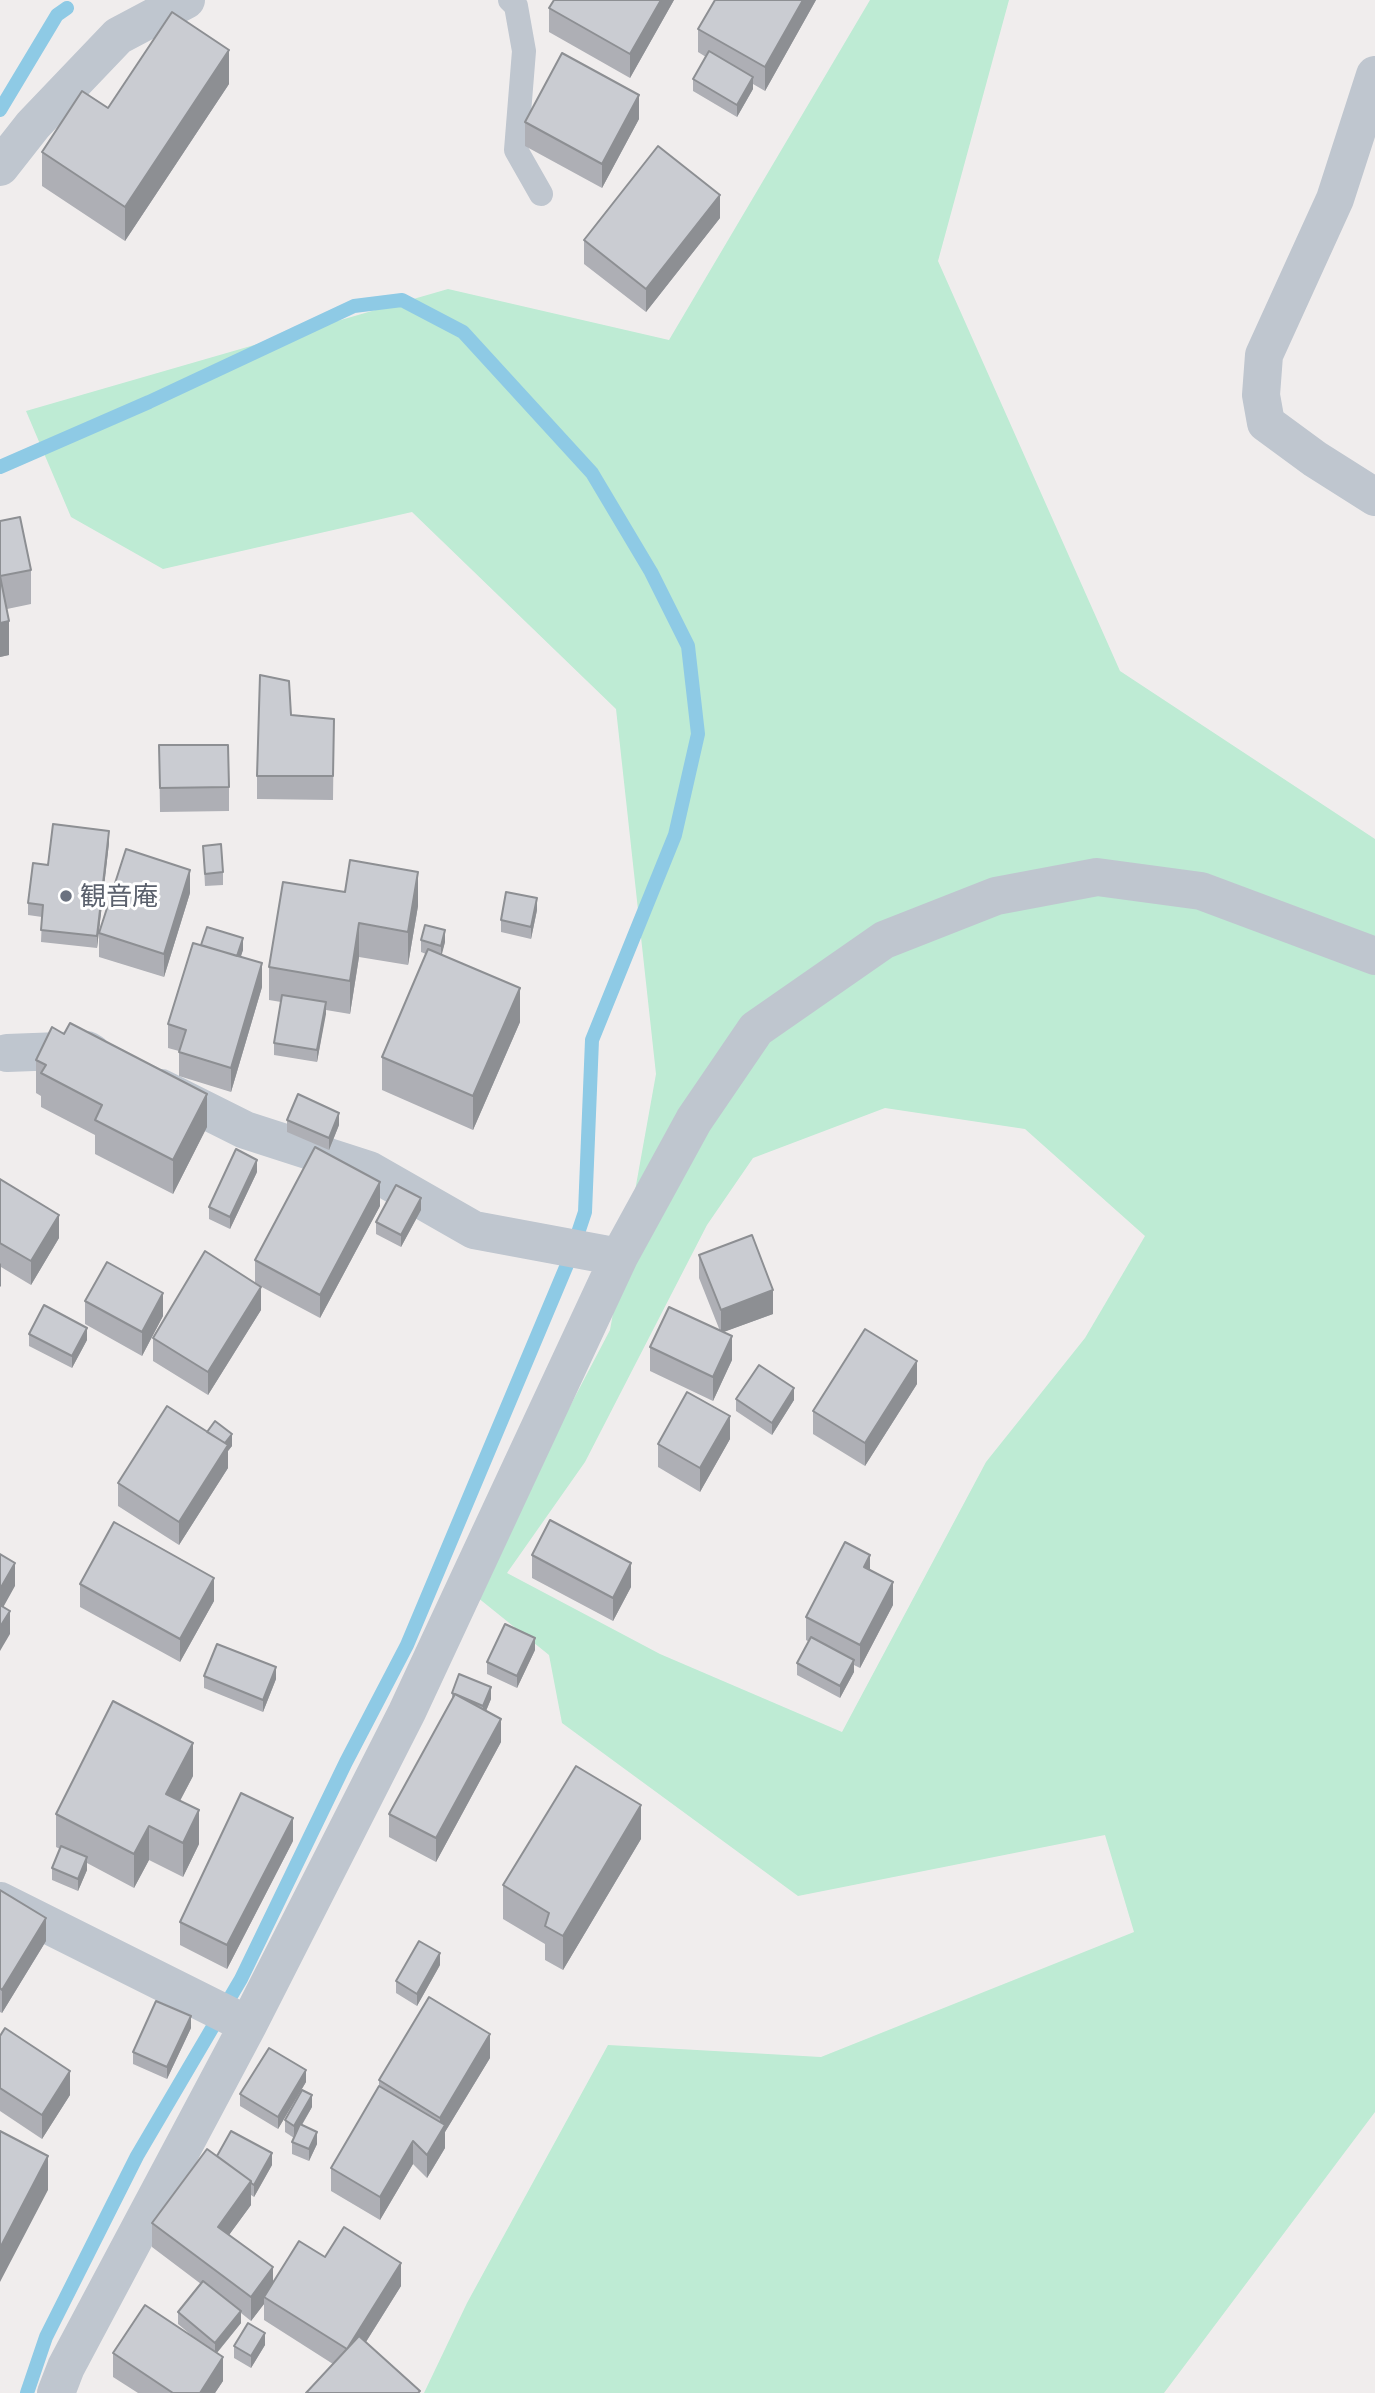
<!DOCTYPE html>
<meta charset="utf-8">
<style>
body{margin:0}
canvas{display:block;background:#f0eded}
</style>
<canvas width="1375" height="2393"></canvas>
<script>
const ctx = document.querySelector('canvas').getContext('2d');
ctx.lineJoin = 'round';
function fill(path, color) { ctx.fillStyle = color; ctx.fill(path, 'evenodd'); }
function stroke(path, color, width, dash) { ctx.strokeStyle = color; ctx.lineWidth = width; ctx.lineCap = dash ? 'butt' : 'round'; ctx.setLineDash(dash || []); ctx.stroke(path); }
function write(font, color, halo, rows, align = 'center') {
  ctx.font = font + ' "Exo 2","Noto Sans JP",sans-serif'; ctx.lineWidth = 6; ctx.setLineDash([]); ctx.textBaseline = 'middle'; ctx.strokeStyle = halo; ctx.fillStyle = color; for (const [text, x, y, turn = 0] of rows) {
    ctx.save(); ctx.translate(x, y); ctx.rotate((+turn || 0) * Math.PI / 180); ctx.textAlign = isNaN(turn) ? turn : align; if (halo) ctx.strokeText(text, 0, 0); ctx.fillText(text, 0, 0); ctx.restore();
  }
}
fill(new Path2D(`
 M870,0H1009L938,261L1120,671L1375,839V2112L1164,2393H424L467,2303L608,2045L821,2057L1134,1932L1105,1835L798,1896L562,1723L549,1655L472,1593L610,1330L656,1074L616,709L412,512L163,569L71,517L26,411L448,289L669,340ZM885,1108L1025,1129L1145,1236L1085,1338L986,1462L842,1732L660,1654L507,1573L585,1462L707,1225L753,1158Z`), '#beebd4');
stroke(new Path2D(`
 M0,110L57,15L67,8
 M0,467L149,402L354,306L402,300L463,332L592,473L651,572L688,646L698,734L675,835L592,1040L585,1212L569,1260L407,1645L346,1762L241,1979L137,2156L46,2337L27,2393`), '#8ecae5', 14);
stroke(new Path2D(`
 M510,0L516,6L524,51L516,150L541,194`), '#bfc6cf', 24);
stroke(new Path2D(`
 M1375,75L1335,199L1264,355L1261,395L1266,423L1315,459L1375,497
 M0,167L33,125L118,36L186,0
 M7,1053L87,1050L92,1053
 M161,1088L245,1130L369,1170L474,1230L619,1257
 M0,1901L248,2025
 M56,2393L66,2367L248,2025L407,1712L619,1257L694,1120L756,1029L884,940L996,896L1097,877L1201,891L1375,956`), '#bfc6cf', 38);
fill(new Path2D(`
 M674,0L630,78L549,32V8Z
 M715,0H816L765,91L753,84V89L737,117L693,91V79L706,57L698,52V29Z
 M229,84L125,241L42,186V152L108,108Z
 M639,119L602,188L525,146V122Z
 M720,218L646,312L584,264V240Z
 M0,521L31,570V604L7,609L9,655L0,657Z
 M291,715L334,719L333,800L257,799V776Z
 M159,745L229,787V811L160,812Z
 M109,843L97,948L41,942L42,917L28,915V903L48,865Z
 M203,846L223,872V885L205,886Z
 M283,882L418,906L408,965L359,957L350,1014L326,1010L317,1062L274,1055V1043L281,1002L269,1000V967Z
 M190,893L164,977L99,957V933Z
 M537,910L531,939L501,932V920Z
 M421,940L445,942L441,955L520,1022L473,1130L382,1090V1057L426,954L421,952Z
 M201,945L243,950L240,957L262,987L231,1092L179,1076V1051L168,1048V1024Z
 M36,1060L207,1127L173,1194L95,1154V1135L41,1107V1096L36,1093Z
 M287,1120L339,1125L329,1150L287,1132Z
 M257,1172L230,1229L209,1219V1207Z
 M0,1179L59,1238L31,1285L1,1267L0,1287Z
 M380,1206L320,1318L260,1286L261,1310L208,1395L153,1361V1338L255,1282V1260Z
 M421,1210L401,1247L376,1234V1222Z
 M699,1255L773,1314L723,1332L732,1360L713,1401L650,1371V1347L720,1331L699,1278Z
 M85,1301L163,1316L142,1356L85,1324Z
 M29,1334L87,1340L72,1368L29,1346Z
 M917,1384L865,1466L813,1434V1411Z
 M736,1399L794,1400L772,1435L736,1411Z
 M207,1432L232,1446L228,1451V1468L179,1545L118,1506V1483Z
 M730,1439L700,1492L658,1467V1444Z
 M532,1555L631,1587L613,1621L532,1578Z
 M870,1569L893,1605L860,1668L854,1665V1672L840,1698L797,1675V1663L809,1642L806,1640V1617Z
 M80,1584L214,1601L180,1662L80,1607Z
 M535,1650L517,1688L487,1674V1662Z
 M204,1676L276,1679L263,1712L204,1688Z
 M452,1693L491,1699L486,1711L501,1742L436,1862L389,1837V1814L452,1700Z
 M193,1776L180,1801L199,1844L183,1877L149,1860L134,1888L87,1863V1870L78,1891L52,1880V1868L60,1849L56,1847V1814Z
 M641,1839L563,1970L545,1960V1944L503,1919V1885Z
 M293,1841L227,1969L180,1945V1922Z
 M0,1890L46,1941L2,2013L0,2012Z
 M440,1965L417,2006L396,1993V1981Z
 M191,2028L167,2079L133,2064V2052Z
 M0,2036L70,2095L42,2139L0,2111Z
 M490,2058L445,2132V2148L427,2178L413,2164L380,2220L331,2191V2168L379,2086V2080Z
 M306,2082L278,2129L240,2106V2094Z
 M312,2107L302,2125L317,2144L309,2161L292,2154V2142L294,2138L285,2132V2120Z
 M217,2156L272,2165L254,2197L251,2195V2205L229,2235L273,2281L325,2257L401,2286L366,2342L420,2393L333,2364L264,2320V2304L251,2321L241,2313V2323L217,2353L223,2381L215,2393H138L113,2377V2353L197,2340L178,2324V2312L201,2284L152,2247V2223Z
 M265,2345L251,2368L234,2358V2346Z`), '#aeafb5');
fill(new Path2D(`
 M661,0H674L630,78V54Z
 M803,0H816L765,91V67Z
 M229,50V84L125,241V207Z
 M753,77V89L737,117V105Z
 M639,95V119L602,188V164Z
 M720,195V218L646,312V289Z
 M9,621V655L0,657V623Z
 M109,831V843L97,948V936Z
 M190,870V893L164,977V954Z
 M418,872V906L408,965V932Z
 M537,898V910L531,939V927Z
 M359,923V957L350,1014V981Z
 M445,930V942L441,958V946Z
 M243,938V950L237,969V957Z
 M262,963V987L231,1092V1068Z
 M520,988V1022L473,1130V1096Z
 M326,1002V1014L317,1062V1050Z
 M207,1094V1127L173,1194V1160Z
 M339,1113V1125L329,1150V1138Z
 M257,1160V1172L230,1229V1217Z
 M380,1182V1206L320,1318V1295Z
 M421,1198V1210L401,1247V1235Z
 M59,1215V1238L31,1285V1261Z
 M1,1263V1286L0,1287V1264Z
 M261,1287V1310L208,1395V1372Z
 M773,1290V1314L721,1333V1310Z
 M163,1293V1316L142,1356V1332Z
 M87,1328V1340L72,1368V1356Z
 M732,1336V1360L713,1401V1377Z
 M917,1361V1384L865,1466V1443Z
 M794,1388V1400L772,1435V1423Z
 M730,1416V1439L700,1492V1468Z
 M232,1434V1446L228,1451V1468L179,1545V1522L219,1451Z
 M870,1555V1578L864,1567Z
 M15,1563V1586L0,1613V1589Z
 M631,1563V1587L613,1621V1598Z
 M214,1578V1601L180,1662V1639Z
 M893,1582V1605L860,1668V1645Z
 M10,1611V1634L0,1651V1627Z
 M535,1638V1650L517,1688V1676Z
 M854,1660V1672L840,1698V1686Z
 M276,1667V1679L263,1712V1700Z
 M491,1687V1699L483,1718V1706Z
 M501,1719V1742L436,1862V1838Z
 M193,1743V1776L166,1827V1794Z
 M641,1805V1839L563,1970V1936Z
 M199,1810V1844L183,1877V1843Z
 M293,1818V1841L227,1969V1945Z
 M149,1826V1860L134,1888V1854Z
 M87,1857V1870L78,1891V1879Z
 M46,1918V1941L2,2013V1990Z
 M440,1953V1965L417,2006V1994Z
 M191,2016V2028L167,2079V2067Z
 M490,2034V2058L445,2132V2148L427,2178V2155L440,2134V2118Z
 M306,2070V2082L278,2129V2117Z
 M70,2071V2095L42,2139V2115Z
 M312,2095V2107L294,2138V2126Z
 M317,2132V2144L309,2161V2149Z
 M413,2141V2164L380,2220V2197Z
 M272,2153V2165L254,2197V2185Z
 M48,2156V2190L0,2282V2248Z
 M251,2181V2205L218,2250V2227Z
 M401,2263V2286L347,2372V2349Z
 M273,2267V2291L264,2297V2304L251,2321V2297Z
 M241,2311V2323L215,2355V2343Z
 M265,2333V2345L251,2368V2356Z
 M223,2357V2381L215,2393H200Z`), '#8d8f93');
const building = new Path2D(`
 M554,0H661L630,54L549,8Z
 M715,0H803L765,67L698,29Z
 M172,12L229,50L125,207L42,152L82,91L108,108Z
 M709,51L753,77L737,105L693,79Z
 M562,53L639,95L602,164L525,122Z
 M658,146L720,195L646,289L584,240Z
 M20,517L31,570L0,576L9,621L0,623V521Z
 M260,675L289,681L291,715L334,719L333,776H257Z
 M159,745H228L229,787L160,788Z
 M53,824L109,831L97,936L41,930L43,905L28,903L33,863L48,865Z
 M221,844L223,872L205,874L203,846Z
 M126,849L190,870L164,954L99,933Z
 M350,860L418,872L408,932L359,923L350,981L269,967L283,882L345,892Z
 M506,892L537,898L531,927L501,920Z
 M425,925L445,930L441,946L421,940Z
 M207,927L243,938L237,956L201,945Z
 M193,943L262,963L231,1068L179,1052L186,1030L168,1024Z
 M428,949L520,988L473,1096L382,1057Z
 M282,995L326,1002L317,1050L274,1043Z
 M70,1023L207,1094L173,1160L95,1120L102,1105L41,1073L46,1065L36,1060L52,1027L64,1034Z
 M298,1094L339,1113L329,1138L287,1120Z
 M315,1147L380,1182L320,1295L255,1260Z
 M236,1149L257,1160L230,1217L209,1207Z
 M0,1179L59,1215L31,1261L0,1243Z
 M396,1185L421,1198L401,1235L376,1222Z
 M752,1235L773,1290L721,1310L699,1255Z
 M205,1251L261,1287L208,1372L153,1338Z
 M107,1262L163,1293L142,1332L85,1301Z
 M44,1305L87,1328L72,1356L29,1334Z
 M669,1307L732,1336L713,1377L650,1347Z
 M865,1329L917,1361L865,1443L813,1411Z
 M759,1365L794,1388L772,1423L736,1399Z
 M687,1392L730,1416L700,1468L658,1444Z
 M167,1406L228,1445L179,1522L118,1483Z
 M215,1421L232,1434L225,1443L207,1432Z
 M550,1520L631,1563L613,1598L532,1555Z
 M114,1522L214,1578L180,1639L80,1584Z
 M845,1542L870,1555L864,1567L893,1582L860,1645L806,1617Z
 M0,1554L15,1563L0,1589Z
 M0,1605L10,1611L0,1627Z
 M505,1624L535,1638L517,1676L487,1662Z
 M811,1637L854,1660L840,1686L797,1663Z
 M217,1644L276,1667L263,1700L204,1676Z
 M459,1674L491,1687L483,1706L455,1694H454L452,1693Z
 M455,1694L501,1719L436,1838L389,1814Z
 M113,1701L193,1743L166,1794L199,1810L183,1843L149,1826L134,1854L56,1814Z
 M576,1766L641,1805L563,1936L545,1926L549,1913L503,1885Z
 M241,1793L293,1818L227,1945L180,1922Z
 M61,1846L87,1857L78,1879L52,1868Z
 M0,1890L46,1918L2,1990L0,1988Z
 M419,1941L440,1953L417,1994L396,1981Z
 M429,1997L490,2034L440,2118L379,2080Z
 M156,2001L191,2016L167,2067L133,2052Z
 M5,2028L70,2071L42,2115L0,2088V2036Z
 M269,2048L306,2070L278,2117L240,2094Z
 M379,2086L445,2125L427,2155L413,2141L380,2197L331,2168Z
 M302,2090L312,2095L294,2126L285,2120Z
 M300,2124L317,2132L309,2149L292,2142Z
 M0,2131L48,2156L0,2248Z
 M231,2131L272,2153L254,2185L251,2183V2181L217,2156Z
 M207,2149L251,2181L218,2227L273,2267L251,2297L152,2223Z
 M344,2227L401,2263L347,2349L264,2297L299,2241L325,2257Z
 M203,2281L241,2311L215,2343L178,2312Z
 M145,2305L223,2357L200,2393H173L113,2353Z
 M248,2323L265,2333L251,2356L234,2346Z
 M359,2336L420,2391L418,2393H306Z`);
fill(building, '#caccd2');
stroke(building, '#8d8f93', 2);
for (const [x, y, r, color] of [
 [66,896,7,"#6b7280"]
]) { const dot = new Path2D(); dot.arc(x, y, r, 0, 2 * Math.PI); ctx.fillStyle = color; ctx.fill(dot); stroke(dot, '#fff', 2.5); }
write('26px', '#5b616d', '#fff', [
 ["観音庵",80,896]
], 'left');
</script>
